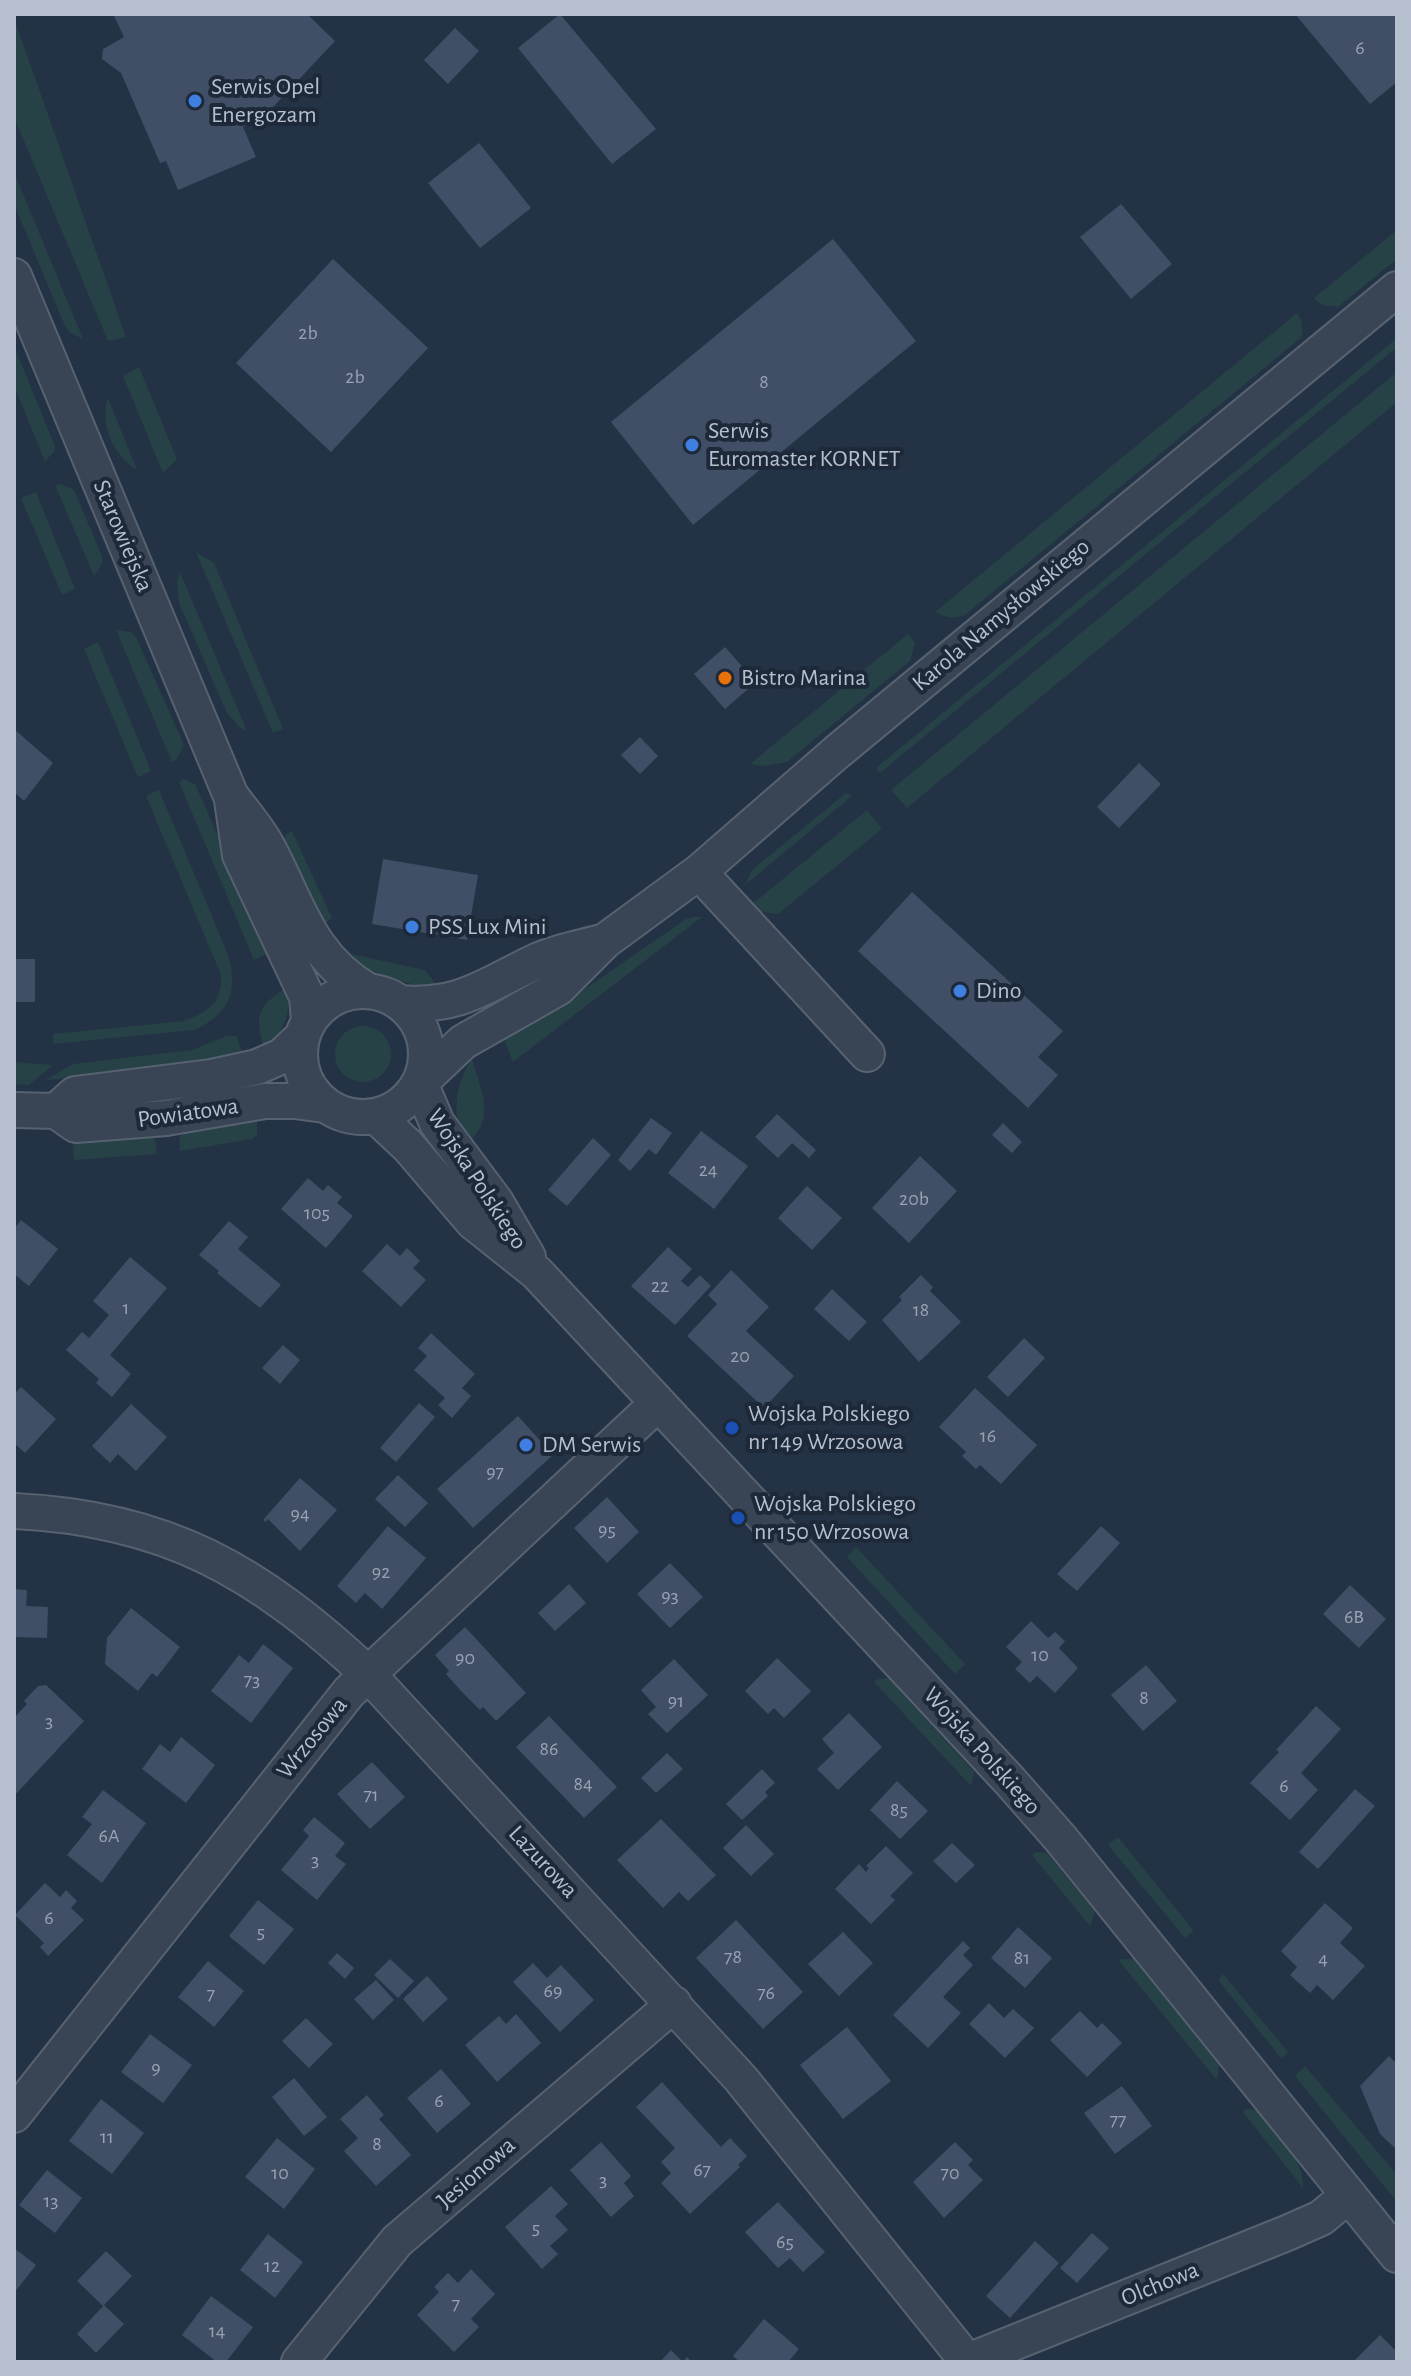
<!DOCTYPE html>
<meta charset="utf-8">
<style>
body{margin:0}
#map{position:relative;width:1411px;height:2376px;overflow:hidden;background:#243245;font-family:"Alegreya Sans",sans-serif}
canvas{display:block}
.frame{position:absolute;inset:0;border:16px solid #b6bfce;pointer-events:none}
</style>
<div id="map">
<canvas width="1411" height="2376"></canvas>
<div class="frame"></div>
</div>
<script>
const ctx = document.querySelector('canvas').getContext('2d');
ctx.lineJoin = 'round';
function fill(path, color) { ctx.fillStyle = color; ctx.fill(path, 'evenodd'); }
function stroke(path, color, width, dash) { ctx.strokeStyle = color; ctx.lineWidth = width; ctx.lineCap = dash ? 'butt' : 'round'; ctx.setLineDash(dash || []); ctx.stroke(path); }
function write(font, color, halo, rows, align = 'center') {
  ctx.font = font + ' "Alegreya Sans",sans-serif'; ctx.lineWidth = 8; ctx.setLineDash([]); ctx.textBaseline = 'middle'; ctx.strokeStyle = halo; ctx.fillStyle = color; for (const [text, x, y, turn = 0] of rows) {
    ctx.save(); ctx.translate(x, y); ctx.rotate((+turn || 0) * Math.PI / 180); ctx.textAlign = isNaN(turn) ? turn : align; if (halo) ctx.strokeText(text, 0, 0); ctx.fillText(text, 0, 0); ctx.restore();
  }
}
fill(new Path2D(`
 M14,18L126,337L108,341L14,117Z
 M14,172L83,339L69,332L64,324L14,204Z
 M1397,230V259L1338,307L1322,305L1314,298Z
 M1297,313L1301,320L1303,336L965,615C953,619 946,618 935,612Z
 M1397,338V347L880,773L876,768Z
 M14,346L55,446L54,452L45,461L14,386Z
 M139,367L177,459L163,473L123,376Z
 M1397,372V402L937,783L907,808L891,790Z
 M108,398L137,470C114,457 99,424 108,398Z
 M61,484L74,490L102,556V564L94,576L55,485Z
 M36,492L75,589L62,595L21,498Z
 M196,552L214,563L283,729L273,733Z
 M180,572L247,731L239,727L227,713L179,603L177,581Z
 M116,630L131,632L136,637L184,745L176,760L172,762Z
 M908,634L915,643L910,661L787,762L763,766L750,764Z
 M98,642L151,771L138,777L84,649Z
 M184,779L195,784L270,952L254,960L179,782Z
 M159,790L227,952C239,989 231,1014 194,1030L53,1044V1034L184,1021C208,1012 223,1002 221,975L146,796Z
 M846,793L852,796L745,885L752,870Z
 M867,810L882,829L778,914L745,910Z
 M292,831L332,918L322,926L283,841L286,835Z
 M694,917H702L513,1062L502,1035L569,1000L686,919Z
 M351,954L425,970L440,989C406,984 374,976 346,955Z
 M287,987C291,1014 286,1030 264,1048C254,1013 258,1007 287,987Z
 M335 1054a28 28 0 1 1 56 0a28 28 0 1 1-56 0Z
 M226,1036H236L243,1055L205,1063L46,1080L73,1064L192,1050Z
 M472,1059C481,1092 497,1118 467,1144C450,1118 455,1083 472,1059Z
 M14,1062L53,1065L29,1085L14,1084Z
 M257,1119V1135L252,1139L180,1151L179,1139L185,1129Z
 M147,1134L155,1139L157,1154L74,1160L73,1145L78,1139Z
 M856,1547L965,1664L955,1674L847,1557Z
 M888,1678L974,1772L971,1786L874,1682L878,1679Z
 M1118,1837L1194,1931L1185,1938L1108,1845Z
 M1036,1852L1047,1853L1095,1912L1090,1926L1032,1855Z
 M1122,1959H1134L1219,2065L1218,2076L1216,2079L1119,1961Z
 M1223,1974L1288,2052L1281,2058L1218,1980Z
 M1305,2066L1397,2175V2202L1295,2076Z
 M1246,2109L1257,2110C1275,2132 1305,2158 1303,2188L1243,2112Z`), '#264246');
fill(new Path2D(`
 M113,14H307L335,41L260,121L243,127L256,157L178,190L166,161L160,163L121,73L102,59L103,49L124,37Z
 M560,14L656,129L612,164L518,48Z
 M1295,14H1397V82L1370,104Z
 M455,28L479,51L448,84L424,60Z
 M479,143L531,208L480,248L428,183Z
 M1121,204L1172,264L1131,299L1080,237Z
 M833,239L916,341L693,525L611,422Z
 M333,259L428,348L331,452L236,363Z
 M725,647L756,682L725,709L694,674Z
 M14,729L53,763L24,801L14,792Z
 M640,737L658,756L640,774L621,755Z
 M1139,763L1161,784L1119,828L1097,807Z
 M383,859L478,875L467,940L372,924Z
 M912,892L1063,1031L1038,1057L1058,1075L1028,1108L858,951Z
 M14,959H35V1002H14Z
 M777,1114L816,1150L809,1158L792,1143L778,1158L755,1137Z
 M651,1118L672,1133L656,1155L649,1149L630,1171L618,1160Z
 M1003,1123L1022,1142L1012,1153L992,1135Z
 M701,1131L748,1166L714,1209L668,1173Z
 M593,1138L611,1155L567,1206L548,1190Z
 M920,1156L957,1191L909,1243L872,1208Z
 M308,1178L323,1191L328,1185L342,1197L337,1203L353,1216L326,1248L281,1209Z
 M807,1186L842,1218L812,1250L778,1218Z
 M21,1220L58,1249L29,1286L14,1274V1229Z
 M229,1221L248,1237L238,1249L281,1285L260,1308L217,1273L219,1271L199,1255Z
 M387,1244L400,1256L407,1248L420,1261L413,1268L426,1280L401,1307L362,1271Z
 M668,1247L692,1269L681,1281L688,1287L700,1275L711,1286L675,1325L631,1286Z
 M130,1257L167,1288L110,1355L131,1374L112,1397L96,1383L99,1379L66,1350L82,1332L89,1338L109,1315L93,1301Z
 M731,1270L769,1307L746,1331L794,1376L764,1408L687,1336L717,1304L708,1295Z
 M921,1275L933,1287L930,1291L961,1322L919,1362L882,1320L902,1300L899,1297Z
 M832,1289L867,1322L849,1341L814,1309Z
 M431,1333L475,1374L462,1388L471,1396L452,1418L438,1405L445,1398L414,1370L427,1356L418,1348Z
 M1024,1338L1045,1358L1008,1397L987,1377Z
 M283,1345L300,1360L280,1384L262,1368Z
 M21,1387L56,1419L25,1453L14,1443V1394Z
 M975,1388L1037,1445L1001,1484L980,1465L976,1469L962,1456L966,1452L939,1427Z
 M419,1403L435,1417L396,1462L380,1448Z
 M131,1404L167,1437L136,1471L118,1454L110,1463L92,1446Z
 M518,1416L553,1455L473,1528L437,1489Z
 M398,1475L428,1503L405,1527L375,1499Z
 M300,1478L337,1510L300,1551L268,1519L266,1522L263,1520Z
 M607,1497L639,1532L607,1563L574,1528Z
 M388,1526L426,1558L382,1609L365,1593L356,1603L337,1586Z
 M1101,1526L1120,1543L1077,1591L1057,1574Z
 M670,1563L703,1597L670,1628L637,1594Z
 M569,1584L586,1603L555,1631L538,1613Z
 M1350,1585L1386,1619L1359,1648L1323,1614Z
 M14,1589L27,1590L26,1606L48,1607L47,1638L14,1637Z
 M131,1608L180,1647L157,1677L152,1673L138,1691L105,1664L107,1638Z
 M1031,1621L1048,1638L1055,1632L1065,1641L1059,1648L1078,1668L1055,1693L1037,1676L1030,1683L1015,1669L1022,1662L1006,1647Z
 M465,1627L526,1693L496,1721L483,1707L480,1710L462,1692L446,1674L449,1671L435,1655Z
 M263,1644L293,1668L251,1723L211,1691L239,1655L249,1663Z
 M777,1658L811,1691L784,1718L774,1708L768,1714L745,1691Z
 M674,1659L708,1695L667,1733L648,1714L656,1707L641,1690Z
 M1146,1665L1177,1701L1143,1731L1111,1695Z
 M46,1685L84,1721L14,1796V1718L27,1704L24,1701L38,1686Z
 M1316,1706L1341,1729L1301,1773L1318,1790L1290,1820L1250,1783L1279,1752L1276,1750Z
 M849,1713L882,1747L838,1790L817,1769L834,1753L822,1739Z
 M549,1716L617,1787L584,1818L516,1747Z
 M181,1737L215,1765L186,1803L142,1769L160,1744L170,1752Z
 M667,1753L683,1769L656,1793L641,1778Z
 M372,1762L405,1797L370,1829L337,1794Z
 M762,1769L775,1783L765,1792L768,1796L742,1820L726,1804Z
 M897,1781L928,1811L900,1839L870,1810Z
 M1355,1789L1375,1806L1318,1869L1299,1852Z
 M103,1790L146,1823L102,1883L67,1855L92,1824L82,1817Z
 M314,1817L345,1843L335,1856L346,1864L317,1900L281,1870L309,1836L303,1830Z
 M661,1819L716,1875L688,1901L679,1892L663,1908L617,1860Z
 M746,1825L774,1854L751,1876L723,1848Z
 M952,1843L975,1865L956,1883L933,1861Z
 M886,1846L913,1873L890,1896L895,1900L871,1924L835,1889L859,1864L866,1872L869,1868L866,1866Z
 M45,1883L60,1897L66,1890L77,1901L71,1908L84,1920L48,1956L40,1947L44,1943L15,1915Z
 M258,1900L294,1929L264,1965L229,1936Z
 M1325,1903L1353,1928L1340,1943L1365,1966L1333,2000L1317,1985L1310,1993L1290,1975L1297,1967L1281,1951Z
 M736,1920L803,1992L763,2029L696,1958Z
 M1018,1927L1052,1958L1025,1988L991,1958Z
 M843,1932L873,1963L839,1996L808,1964Z
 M963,1941L970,1948L963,1955L973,1965L943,1997L961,2013L928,2048L893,2015Z
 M337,1953L354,1968L345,1979L328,1963Z
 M390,1959L414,1981L398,1998L374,1975Z
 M208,1961L244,1991L214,2027L178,1997Z
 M533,1963L547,1978L561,1965L594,2000L560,2032L513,1982Z
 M427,1976L448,1999L423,2022L403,1999Z
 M376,1980L394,2000L373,2020L354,1999Z
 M989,2003L1004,2018L1013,2009L1034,2028L1005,2058L969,2024Z
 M1080,2011L1097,2028L1102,2023L1122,2043L1087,2077L1050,2040Z
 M516,2014L541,2043L497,2082L465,2045L499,2016L506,2024Z
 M306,2018L333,2044L309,2068L282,2041Z
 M847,2027L891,2081L843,2119L800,2065Z
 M150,2034L192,2065L163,2103L121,2072Z
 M1389,2056L1397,2064V2150L1380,2134L1360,2086Z
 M441,2069L471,2104L437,2133L407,2098Z
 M294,2078L327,2117L304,2136L272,2097Z
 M662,2082L721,2147L730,2138L747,2156L738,2165L740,2167L690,2214L661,2183L671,2173L661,2162L675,2148L636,2107Z
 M1122,2086L1152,2126L1115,2154L1084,2113Z
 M367,2095L384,2115L379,2119L411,2155L376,2186L344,2151L358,2138L340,2119Z
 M101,2099L144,2133L112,2174L69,2141Z
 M277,2138L315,2169L284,2209L245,2177Z
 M601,2142L631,2176L624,2183L634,2196L611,2217L570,2170Z
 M955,2142L973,2160L968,2165L983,2180L944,2218L913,2182Z
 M47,2170L82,2198L55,2233L19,2205Z
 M551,2186L568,2204L555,2216L568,2230L550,2246L558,2254L542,2269L505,2227Z
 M778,2202L825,2252L803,2272L790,2258L778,2268L745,2232Z
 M1092,2233L1109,2248L1077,2283L1060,2268Z
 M268,2234L303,2262L275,2298L240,2270Z
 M1035,2241L1059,2263L1010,2318L986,2296Z
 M14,2248L36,2265L14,2293Z
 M106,2251L132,2276L103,2306L77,2281Z
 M471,2269L495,2294L471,2319L479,2327L454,2352L417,2315L439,2292L434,2287L448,2273L458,2283Z
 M211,2296L253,2327L226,2362H217L182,2335Z
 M104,2305L124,2324L96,2353L77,2334Z
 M764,2319L799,2349L788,2362H740L733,2356Z
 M1380,2335L1397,2352V2362H1353Z
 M671,2350L683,2362L687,2357L692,2362H660Z`), '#404f65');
const minor = new Path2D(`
 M14,276L231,796C243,812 258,829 267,846C298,903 308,956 368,991
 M232,800L240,855L307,997L309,1020
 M699,872L867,1054
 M300 1054a63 63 0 1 1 126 0a63 63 0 1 1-126 0Z
 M400,1003C462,1008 487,984 539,960C559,951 584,947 605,941
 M14,1110L56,1111L76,1125L166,1118L265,1101H295L324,1105
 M56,1111L75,1094L211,1077L257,1067L282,1056L302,1037
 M377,1117L408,1146L473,1222L537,1273L1010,1781L1061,1839L1397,2255
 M528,1257L496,1202L437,1123L420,1083L463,1042L558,988L605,941L699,872L837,752L1397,289
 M14,1511C167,1518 259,1572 368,1674L741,2079L968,2362
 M14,2115L349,1692L658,1403
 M299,2362L397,2241L674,2004
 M966,2362L1287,2233L1321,2218L1349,2195`);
stroke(minor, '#576271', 38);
stroke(minor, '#394454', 34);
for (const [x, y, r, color] of [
 [195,101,8,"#3f7fe0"],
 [692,445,8,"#3f7fe0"],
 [725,678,8,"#e8710a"],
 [412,927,8,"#3f7fe0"],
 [960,991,8,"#3f7fe0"],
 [732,1428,8,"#1a4fb4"],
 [526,1445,8,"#3f7fe0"],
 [738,1518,8,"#1a4fb4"]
]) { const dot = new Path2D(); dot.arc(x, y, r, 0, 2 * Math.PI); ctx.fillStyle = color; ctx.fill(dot); stroke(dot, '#1d2939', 3); }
write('20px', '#98a3b4', null, [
 ["6",1360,48],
 ["2b",308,333],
 ["2b",355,377],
 ["8",764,382],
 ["24",708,1170],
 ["20b",914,1199],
 ["105",317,1213],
 ["22",660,1286],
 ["1",126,1308],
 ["18",921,1310],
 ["20",740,1356],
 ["16",988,1436],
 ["97",495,1472],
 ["94",300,1514],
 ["95",607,1530],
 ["92",381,1572],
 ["93",670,1596],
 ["6B",1354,1617],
 ["10",1040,1655],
 ["90",465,1658],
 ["73",252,1680],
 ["8",1144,1698],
 ["91",676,1701],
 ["3",49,1721],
 ["86",549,1749],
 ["84",583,1784],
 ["6",1284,1786],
 ["71",371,1795],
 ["85",899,1810],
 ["6A",109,1836],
 ["3",315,1860],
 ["6",49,1918],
 ["5",261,1932],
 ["78",733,1957],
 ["81",1022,1958],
 ["4",1323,1959],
 ["69",553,1991],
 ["76",766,1993],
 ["7",211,1994],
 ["9",156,2068],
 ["6",439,2101],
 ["77",1118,2120],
 ["11",107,2137],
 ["8",377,2144],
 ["67",702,2170],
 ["10",280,2173],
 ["70",950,2173],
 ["3",603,2180],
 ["13",51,2201],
 ["5",536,2228],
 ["65",785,2242],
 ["12",272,2266],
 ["7",456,2304],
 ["14",217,2331]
]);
write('24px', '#b6bfce', '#1d2939', [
 ["Serwis Opel",211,87],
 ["Energozam",211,115],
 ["Serwis",708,431],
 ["Euromaster KORNET",708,459],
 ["Bistro Marina",741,678],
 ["PSS Lux Mini",428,927],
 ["Dino",976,991],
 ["Wojska Polskiego",748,1414],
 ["nr 149 Wrzosowa",748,1442],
 ["DM Serwis",542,1445],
 ["Wojska Polskiego",754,1504],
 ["nr 150 Wrzosowa",754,1532]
], 'left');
write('24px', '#b6bfce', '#1d2939', [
 ["Starowiejska",123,536,67],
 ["Karola Namysłowskiego",1001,615,-40],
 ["Powiatowa",188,1113,-8],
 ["Wojska Polskiego",477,1179,57],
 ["Wrzosowa",312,1738,-51],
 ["Wojska Polskiego",982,1751,48],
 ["Lazurowa",543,1862,47],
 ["Jesionowa",476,2173,-41],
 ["Olchowa",1160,2284,-22]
]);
</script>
